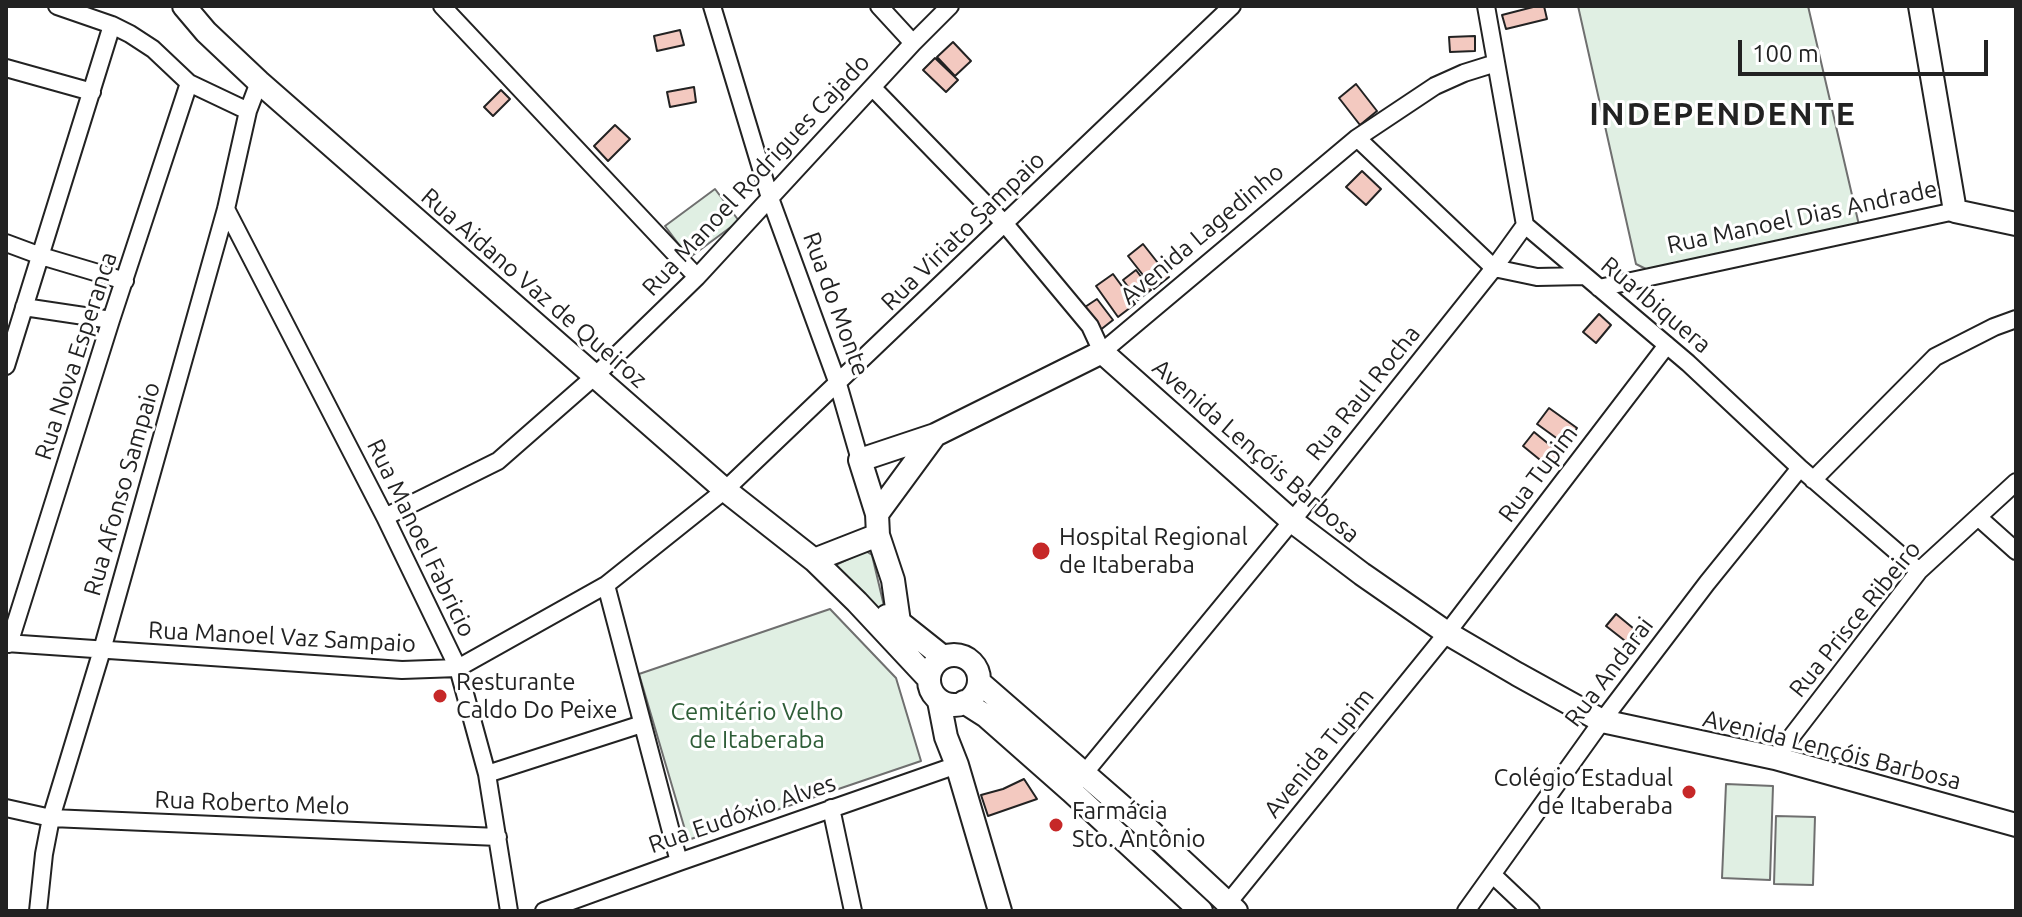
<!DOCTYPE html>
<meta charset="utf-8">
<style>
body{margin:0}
#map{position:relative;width:2022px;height:917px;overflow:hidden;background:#fff;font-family:Ubuntu,sans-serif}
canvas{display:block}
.frame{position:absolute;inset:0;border:8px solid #222;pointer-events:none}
.scale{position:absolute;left:1738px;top:40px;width:250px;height:36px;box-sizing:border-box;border:4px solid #222;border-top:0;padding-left:10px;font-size:24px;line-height:28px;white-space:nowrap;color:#222;-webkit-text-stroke:6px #fff;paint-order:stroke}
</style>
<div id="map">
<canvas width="2022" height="917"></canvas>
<div class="frame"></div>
<div class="scale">100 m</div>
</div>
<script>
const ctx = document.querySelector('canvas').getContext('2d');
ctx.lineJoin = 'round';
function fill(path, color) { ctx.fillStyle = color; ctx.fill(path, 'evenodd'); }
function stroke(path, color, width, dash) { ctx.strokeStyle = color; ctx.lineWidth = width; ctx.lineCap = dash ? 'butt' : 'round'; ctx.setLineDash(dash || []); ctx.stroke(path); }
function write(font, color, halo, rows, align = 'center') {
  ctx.font = font + ' Ubuntu,sans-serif'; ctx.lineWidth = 6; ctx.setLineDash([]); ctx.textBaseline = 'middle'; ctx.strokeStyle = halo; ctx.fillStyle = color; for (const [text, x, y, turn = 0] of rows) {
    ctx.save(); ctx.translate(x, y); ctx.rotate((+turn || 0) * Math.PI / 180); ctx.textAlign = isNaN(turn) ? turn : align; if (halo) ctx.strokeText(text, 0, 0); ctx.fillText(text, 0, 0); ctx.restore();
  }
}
const green = new Path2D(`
 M1578,6H1808L1859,225L1652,272L1636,264Z
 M715,189L739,221L689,258L665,226Z
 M866,551L872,555L884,606L880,609L829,574V568Z
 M830,609L896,678L921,761L688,840L639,674Z
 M1726,784L1773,786L1770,880L1722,878Z
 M1776,816L1815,817L1813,885L1774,884Z`);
fill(green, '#e0efe3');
stroke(green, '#6f6f6f', 2);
const building = new Path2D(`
 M1537,6H1544L1547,19L1506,29L1502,15Z
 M680,30L684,45L657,51L654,36Z
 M1475,36V51L1450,52L1449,37Z
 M953,42L971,61L955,76L937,57Z
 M935,58L958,80L946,92L923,70Z
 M1356,84L1377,111L1360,125L1339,98Z
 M694,87L696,102L670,107L667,92Z
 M501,90L510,99L493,116L484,107Z
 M615,125L630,139L608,161L594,146Z
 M1362,171L1381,189L1366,205L1346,187Z
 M1143,244L1169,277L1154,289L1128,256Z
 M1136,270L1151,290L1138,300L1123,280Z
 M1113,274L1135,304L1118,317L1096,286Z
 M1097,299L1113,320L1099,331L1082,309Z
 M1599,314L1611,325L1596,343L1583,332Z
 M1549,408L1577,428L1566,445L1537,424Z
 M1534,432L1561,454L1550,468L1523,446Z
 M1616,614L1639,633L1629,644L1606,626Z
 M1024,779L1037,799L988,816L981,795L1003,789Z`);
fill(building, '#f3c9c0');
stroke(building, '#222', 2);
const street = new Path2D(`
 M57,6L112,25L130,34L153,49L189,83L248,111
 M442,6L697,277
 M712,6L770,198L838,384L860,460
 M879,6L913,43
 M1486,6L1525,225L1688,363L1800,468L1919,571
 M6,68L92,92
 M873,88L1005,224L1090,326L1102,352L1357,138L1435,86L1464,73L1496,63
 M1357,138L1494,268L1537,277L1585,276
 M226,209L385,517L458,668L487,774L509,911
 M6,243L41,256L125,281
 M1599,288L1955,211
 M24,307L111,320
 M6,366L112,25
 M1813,480L1935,357L1994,327L2016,319
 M385,517L498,461L595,376L697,277L913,43L950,6
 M1978,517L2016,551
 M606,585L679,862
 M6,643L402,670L458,668L606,585L725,490L1232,6
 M9,644L111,320L189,83
 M1775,758L1919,571L2016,482
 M487,774L642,724
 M1078,781L1292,521L1494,268L1525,225
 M6,808L51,818L498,837
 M831,808L853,911
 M1493,875L1531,911
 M1228,903L1447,633L1667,345
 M38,911L44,854L51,818L102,650L226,209L248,111L259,82
 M544,911L679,862L957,765
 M1466,911L1602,721L1707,583L1800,468`);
const secondary = new Path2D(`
 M184,6L206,32L259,82L725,490L814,560L857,602L928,678
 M1920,6L1955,211L2016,224
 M877,514L935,435
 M814,560L878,535
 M887,616L899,622L943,657
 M899,622L893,580L878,535L877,514L860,460L935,435L1102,352L1292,521L1362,574L1447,633L1517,674L1602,721L1775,758L2016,825
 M929 680a25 25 0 1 1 50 0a25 25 0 1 1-50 0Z
 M979,682L1148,829L1236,911
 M939,701L946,737L957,765L1000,911
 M964,702L986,716L1071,791L1201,911`);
stroke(street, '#222', 20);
stroke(secondary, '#222', 26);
stroke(street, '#fff', 16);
stroke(secondary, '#fff', 22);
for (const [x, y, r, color] of [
 [1041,551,10,"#c62828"],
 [440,696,8,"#c62828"],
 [1689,792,8,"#c62828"],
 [1056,825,8,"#c62828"]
]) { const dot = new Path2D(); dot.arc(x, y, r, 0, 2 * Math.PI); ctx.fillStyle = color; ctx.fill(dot); stroke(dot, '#fff', 3); }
write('24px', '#222', '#fff', [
 ["Rua Manoel Rodrigues Cajado",756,175,-47],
 ["Rua Manoel Dias Andrade",1802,217,-12],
 ["Rua Viriato Sampaio",963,231,-44],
 ["Avenida Lagedinho",1202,234,-40],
 ["Rua Aidano Vaz de Queiroz",534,288,41],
 ["Rua do Monte",836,304,70],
 ["Rua Ibiquera",1656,305,40],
 ["Rua Nova Esperanca",76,356,-72],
 ["Rua Raul Rocha",1363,393,-51],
 ["Avenida Lençóis Barbosa",1256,451,41],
 ["Rua Tupim",1538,474,-53],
 ["Rua Afonso Sampaio",122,489,-74],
 ["Rua Manoel Fabricio",421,538,64],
 ["Rua Prisce Ribeiro",1855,619,-51],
 ["Rua Manoel Vaz Sampaio",282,637,3],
 ["Rua Andarai",1609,672,-53],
 ["Avenida Lençóis Barbosa",1832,750,14],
 ["Avenida Tupim",1319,753,-51],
 ["Rua Roberto Melo",252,803,2],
 ["Rua Eudóxio Alves",742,814,-19]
]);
write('24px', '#222', '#fff', [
 ["Hospital Regional",1059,537],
 ["de Itaberaba",1059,565],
 ["Resturante",456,682],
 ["Caldo Do Peixe",456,710],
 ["Colégio Estadual",1673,778,"right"],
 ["de Itaberaba",1673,806,"right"],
 ["Farmácia",1072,811],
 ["Sto. Antônio",1072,839]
], 'left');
write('24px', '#2f5e38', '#fff', [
 ["Cemitério Velho",757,712],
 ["de Itaberaba",757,740]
]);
ctx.letterSpacing = '2px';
write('bold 32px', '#222', '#fff', [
 ["INDEPENDENTE",1723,114]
]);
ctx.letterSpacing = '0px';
</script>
